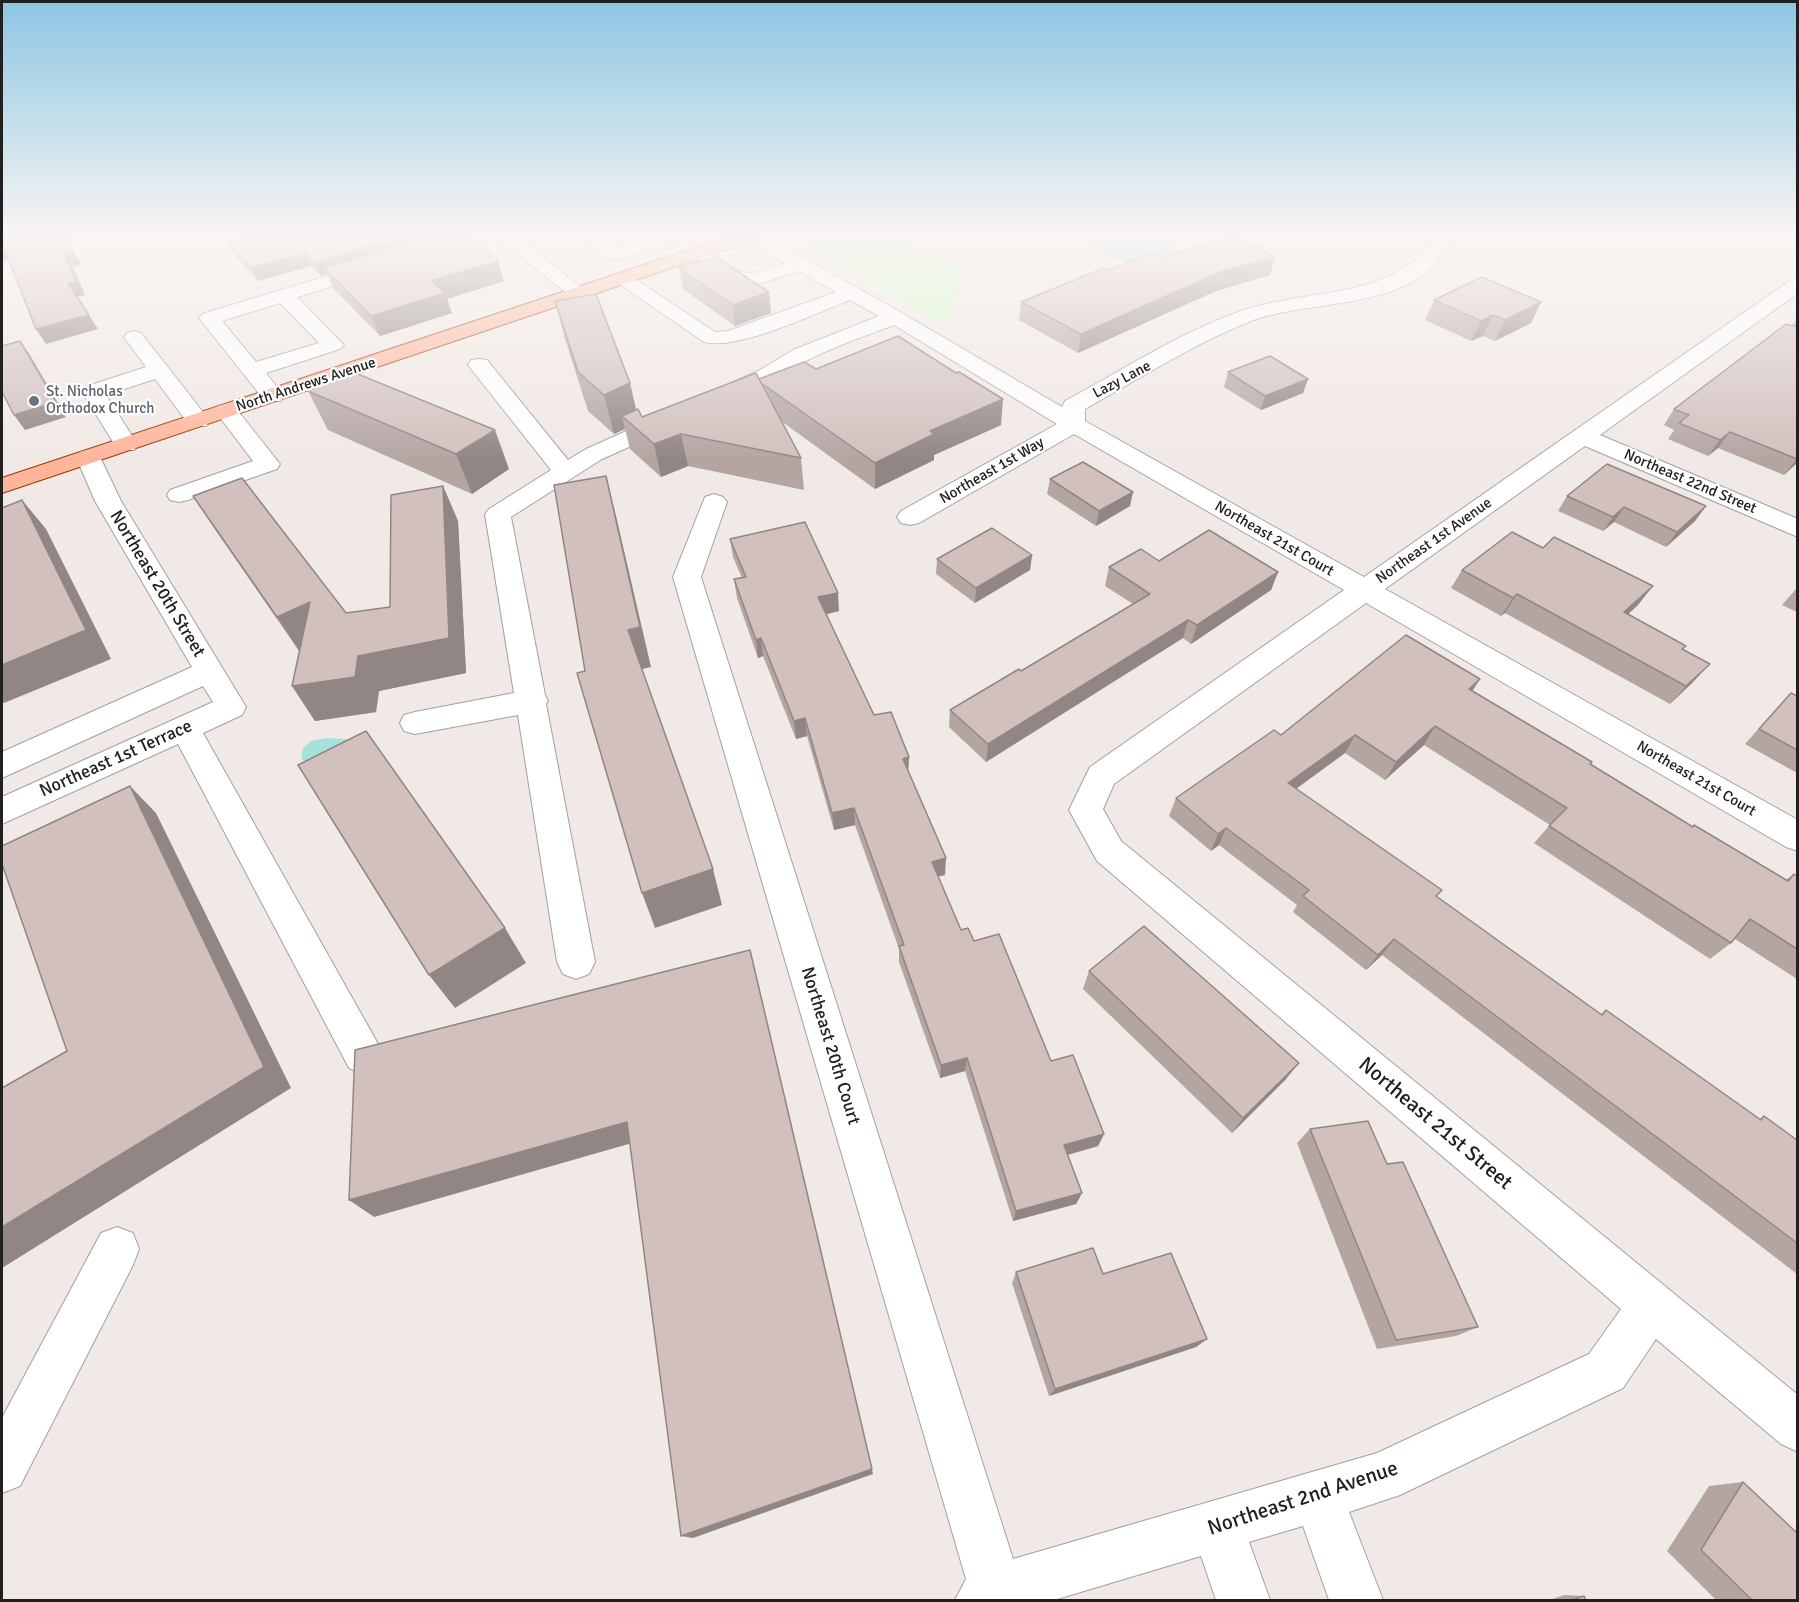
<!DOCTYPE html>
<style>
body{margin:0}
#map{position:relative;width:1799px;height:1602px;overflow:hidden;background:#f1e9e5;font-family:Signika,sans-serif}
canvas{display:block}
.frame{position:absolute;inset:0;border:3px solid #202020;pointer-events:none}
</style>
<div id="map">
<canvas width="1799" height="1602"></canvas>
<div class="frame"></div>
</div>
<script>
const ctx = document.querySelector('canvas').getContext('2d');
ctx.lineJoin = 'round';
function fill(path, color) { ctx.fillStyle = color; ctx.fill(path, 'evenodd'); }
function stroke(path, color, width, dash) { ctx.strokeStyle = color; ctx.lineWidth = width; ctx.lineCap = dash ? 'butt' : 'round'; ctx.setLineDash(dash || []); ctx.stroke(path); }
function write(font, color, halo, rows, align = 'center') {
  ctx.font = font + ' Signika,sans-serif'; ctx.lineWidth = 4.5; ctx.setLineDash([]); ctx.textBaseline = 'middle'; ctx.strokeStyle = halo; ctx.fillStyle = color; for (const [text, x, y, turn = 0] of rows) {
    ctx.save(); ctx.translate(x, y); ctx.rotate((+turn || 0) * Math.PI / 180); ctx.textAlign = isNaN(turn) ? turn : align; if (halo) ctx.strokeText(text, 0, 0); ctx.fillText(text, 0, 0); ctx.restore();
  }
}
fill(new Path2D(`
 M818,237H899L964,271L946,326L803,243Z`), '#cffdc0');
fill(new Path2D(`
 M1089,237H1172L1179,249C1158,258 1126,268 1104,256C1097,252 1093,243 1089,237Z
 M326,738L364,740L308,762L301,759L303,748L311,741Z`), '#a3e1db');
const minor = new Path2D(`
 M495,237H516L589,293L586,297H572Z
 M582,237H603L619,248L652,237H679L676,241L617,261L610,259Z
 M743,237H766L902,313L1062,407L1065,401C1121,371 1176,335 1236,313C1307,286 1387,304 1437,237H1455C1449,246 1443,255 1436,263C1394,310 1307,300 1251,321C1193,344 1139,379 1085,409V421L1364,577L1791,280L1798,278V293L1600,435L1798,519V537L1585,446L1385,589L1798,820V851L1786,847L1366,603L1114,784L1103,809L1121,841L1798,1395V1452L1781,1444L1656,1339L1623,1388L1400,1495L1349,1512L1383,1600H1329L1303,1526L1249,1542L1270,1600H1216L1201,1556L1054,1600H955L966,1579L673,577L705,497L714,494L723,497L727,502L701,577L1013,1559L1377,1453L1589,1354L1621,1309L1097,861L1069,810L1090,767L1344,590L1074,434L919,523L910,525L901,523L897,517L901,511L1057,424L894,325C865,336 835,346 808,360C786,371 746,404 721,398L718,393L721,388L760,370L793,350L879,316L850,300C816,313 737,351 704,342L612,279L615,275H629L715,332L728,331L836,292L799,271L758,284L740,285L688,254L690,250C710,245 725,267 743,272C755,276 773,267 785,263Z
 M373,262L383,268L380,272L297,297L344,345L340,349L266,373L284,396L281,401H265L199,318L202,314ZM280,303L319,343L256,362L222,321Z
 M134,331L141,333L210,421L206,426H190L155,379L106,395L138,445L134,450H118L82,392L85,387L146,367L124,337L127,333Z
 M479,359L487,360L568,460L586,449L660,416H676L680,421L676,426L602,459L511,517L545,695L548,701L546,704L595,962L589,974L576,979L563,974L557,962L518,715L415,734L404,731L400,723L404,715L415,712L514,693L485,514L489,509L551,470L468,365L471,360Z
 M226,404L234,406L280,464L277,469L188,500L179,502L170,500L167,495L170,490L253,461L215,411L218,406Z
 M88,450L96,452L100,457L121,501L246,707L242,715L203,733L377,1042L383,1055L377,1068L363,1074L349,1068L178,744L2,824V797L213,702L203,686L2,778V752L192,667L95,501L76,457L80,452Z
 M117,1227L133,1233L139,1249L133,1265L20,1486L2,1493V1418L101,1233Z`);
const major = new Path2D(`
 M728,237H755L752,241L2,493V478Z`);
stroke(minor, '#a1a1a1', 2);
stroke(major, '#9b3700', 2);
fill(minor, '#fff');
fill(major, '#ffb59c');
fill(new Path2D(`
 M254,237L504,281L447,299L452,313L380,336L333,288L327,274L321,276L311,266L258,281L235,257L228,244Z
 M1163,257H1275L1270,275L1216,291L1078,353L1019,320L1021,302L1109,270Z
 M679,268L771,313L735,326L683,289Z
 M1434,300L1531,323L1495,341L1483,336L1471,341L1425,320Z
 M555,301L630,383L636,410L642,417L759,379L816,369L1001,425L934,455V460L875,489L781,421L801,458L804,490L688,466L661,477L630,449L625,429L614,434L588,411L565,339Z
 M1797,319V463L1784,475L1718,448L1708,456L1668,439L1674,430L1664,425L1674,409L1792,326Z
 M1228,372L1308,379L1303,393L1261,410L1224,387Z
 M308,391L509,469L472,494L328,430Z
 M1050,479L1130,506L1096,526L1047,494Z
 M443,486L458,521L466,673L379,691L376,712L315,721L292,686L299,651L216,531L193,496L346,613L390,607Z
 M1567,496L1706,506L1695,521L1666,547L1614,522L1603,531L1558,511Z
 M730,539L839,611L826,614L874,715L909,757L908,772L945,875L938,876L961,930L974,941L1051,1061L1104,1134L1098,1146L1068,1155L1082,1193L1076,1204L1013,1221L965,1071L940,1078L899,962V949L855,825L834,830L807,736L796,739L763,656L758,658L737,598L734,579L742,578L733,557Z
 M1032,555L1030,570L975,603L936,574L937,559Z
 M1159,561L1278,572L1271,590L1191,644L1183,638L986,762L949,727L950,710L1021,671L1133,604L1105,586L1109,567Z
 M1462,570L1638,605L1628,614L1683,650L1693,682L1670,704L1505,613L1501,616L1451,588Z
 M1797,588V612L1782,605Z
 M1473,691L1693,827L1786,880L1794,874L1797,876V979L1735,939L1731,943L1710,959L1534,843L1550,825L1424,745L1385,780L1345,753L1296,789L1437,897L1601,1014L1606,1010L1759,1119L1764,1116L1797,1140V1274L1382,955L1366,970L1293,912L1297,905L1219,845L1211,851L1169,816L1176,798L1281,735Z
 M1791,693L1797,696V773L1745,744L1777,708Z
 M1089,971L1286,1079L1232,1133L1083,989Z
 M1310,1129L1387,1164L1478,1327L1456,1336L1377,1349L1297,1143Z
 M1016,1272L1103,1274L1207,1339L1196,1347L1049,1396L1012,1283Z
 M1743,1482L1797,1600H1716L1667,1551L1709,1486Z
 M1564,1595L1584,1596L1586,1600H1549Z`), '#b4a5a3');
fill(new Path2D(`
 M62,237H78L64,240Z
 M400,237H447L324,268L327,274L321,276L315,263Z
 M2,245H3L12,259L3,261L2,258Z
 M73,251L82,265L73,267L85,295L77,297L68,283L64,254Z
 M305,253L311,266L258,281L251,268Z
 M1275,257L1270,275L1216,291L1078,353L1081,334L1220,272Z
 M498,261L504,281L447,299L452,313L380,336L371,316L431,281Z
 M769,292L771,313L735,326L733,305Z
 M1541,302L1531,323L1495,341L1505,320Z
 M89,315L98,329L46,344L36,329Z
 M1493,315L1483,336L1471,341L1481,321Z
 M20,341L30,355L66,417L25,430L14,415Z
 M1308,379L1303,393L1261,410L1265,396Z
 M630,383L639,423L622,416L625,429L614,434L604,395Z
 M1003,399L1001,425L934,455V460L875,489V463L930,431Z
 M495,430L509,469L472,494L456,454Z
 M1730,432L1718,448L1708,456L1720,440Z
 M681,434L688,466L661,477L654,444Z
 M1797,459V463L1784,475Z
 M606,476L616,516L651,667L639,670L628,630Z
 M443,486L458,521L466,673L379,691L376,712L315,721L292,686L358,656L449,638Z
 M1133,492L1130,506L1096,526L1099,511Z
 M22,500L46,529L111,659L4,703L2,701V665Z
 M1706,506L1695,521L1666,547L1677,532Z
 M1624,507L1614,522L1603,531L1613,517Z
 M1032,555L1030,570L975,603L976,588Z
 M1278,572L1271,590L1191,644L1197,625Z
 M1653,586L1638,605L1610,631L1624,612Z
 M838,593L839,611L820,616L818,597Z
 M1517,594L1505,613L1501,616L1513,598Z
 M310,602L300,652L277,617Z
 M1188,620L1183,638L986,762L988,744Z
 M761,638L763,656L758,658L756,640Z
 M1710,664L1693,682L1670,704L1686,686Z
 M1480,679L1468,698L1469,689Z
 M805,718L807,736L796,739L794,721Z
 M1435,726L1424,745L1385,780L1396,762Z
 M1355,735L1345,753L1279,801L1288,783Z
 M909,757L908,775L903,759Z
 M130,786L156,813L291,1088L2,1268V1227L264,1067Z
 M854,808L855,825L834,830L832,813Z
 M1226,828L1219,845L1211,851L1218,834Z
 M946,858L945,875L932,878V862Z
 M713,869L722,905L655,928L642,893Z
 M505,928L526,963L455,1008L429,975Z
 M1394,939L1382,955L1366,970L1378,955Z
 M750,950L873,1474L693,1538L681,1536Z
 M967,1058L965,1071L940,1078L941,1065Z
 M1299,1063L1286,1079L1232,1133L1243,1118Z
 M627,1122L639,1141L374,1217L349,1200Z
 M1104,1134L1098,1146L1059,1157L1064,1145Z
 M1082,1193L1076,1204L1013,1221L1016,1211Z
 M1207,1339L1196,1347L1049,1396L1055,1389Z`), '#928685');
const building = new Path2D(`
 M2,237H63L73,251L64,254L76,281L68,283L89,315L36,329L3,245H2Z
 M254,237H400L315,263L305,253L251,268L228,244Z
 M429,237H468L498,261L431,281L445,293L371,316L324,268Z
 M1229,237H1238L1275,257L1220,272L1081,334L1021,302L1104,268L1109,270L1152,252L1163,257Z
 M715,257L769,292L733,305L679,268Z
 M1482,277L1541,302L1505,320L1493,315L1481,321L1434,300Z
 M596,294L630,383L604,395L578,372L555,301Z
 M1786,324L1797,327V459L1730,432L1720,440L1679,423L1689,415L1674,409Z
 M898,336L956,373L959,372L1003,399L930,431L934,434L875,463L761,383L759,379L804,362L816,369Z
 M20,341L56,402L14,415L2,392V346Z
 M1270,356L1308,379L1265,396L1228,372Z
 M348,370L495,430L456,454L308,391Z
 M756,373L801,458L681,434L654,444L622,416L638,409L642,417Z
 M1083,462L1133,492L1099,511L1050,479Z
 M1607,464L1706,506L1677,532L1624,507L1613,517L1567,496Z
 M606,476L640,627L628,630L713,869L642,893L577,673L585,671L554,485Z
 M242,478L346,613L390,607L391,495L443,486L449,638L358,656L355,677L292,686L310,602L277,617L193,496Z
 M22,500L86,630L2,665V508Z
 M805,522L838,593L818,597L874,715L891,712L909,757L903,759L946,858L932,862L961,930L968,928L974,941L999,934L1051,1061L1073,1055L1104,1134L1064,1145L1082,1193L1016,1211L967,1058L941,1065L899,946L904,945L854,808L832,813L805,718L794,721L761,638L756,640L734,579L746,577L730,539Z
 M992,528L1032,555L976,588L937,559Z
 M1209,530L1278,572L1197,625L1188,620L988,744L950,710L1019,669L1021,671L1150,594L1109,567L1141,549L1159,561Z
 M1512,532L1543,548L1554,537L1653,586L1624,612L1686,646L1682,649L1710,664L1686,686L1517,594L1513,598L1462,570Z
 M1406,635L1480,679L1469,689L1592,762L1590,764L1693,827L1694,825L1788,881L1794,874L1797,876V949L1750,919L1731,943L1549,826L1567,808L1435,726L1396,762L1355,735L1288,783L1442,890L1436,896L1602,1015L1606,1010L1761,1120L1764,1116L1797,1140V1243L1394,939L1378,955L1303,896L1309,890L1226,828L1218,834L1176,798L1274,730L1281,735Z
 M1791,693L1797,696V750L1759,729Z
 M366,731L505,928L429,975L298,765Z
 M130,786L264,1067L2,1227V1088L67,1051L2,864V846Z
 M1144,926L1299,1063L1243,1118L1089,971Z
 M750,950L872,1469L681,1536L627,1122L349,1200L355,1050Z
 M1368,1121L1387,1164L1403,1162L1478,1327L1396,1340L1310,1129Z
 M1093,1248L1103,1274L1171,1253L1207,1339L1055,1389L1016,1272Z
 M1743,1482L1797,1533V1600H1752L1701,1550Z
 M1584,1596L1586,1600H1571Z`);
fill(building, '#d1c0be');
stroke(building, '#928685', 1.5);
const sky = ctx.createLinearGradient(0, 0, 0, 461);
sky.addColorStop(0, '#8cc6e3');
sky.addColorStop(0.51, '#f9f5f3');
sky.addColorStop(1, '#f9f5f300');
ctx.fillStyle = sky;
ctx.fillRect(0, 0, 1799, 461);
for (const [x, y, r, color] of [
 [34,401,6,"#6b7280"]
]) { const dot = new Path2D(); dot.arc(x, y, r, 0, 2 * Math.PI); ctx.fillStyle = color; ctx.fill(dot); stroke(dot, '#fff', 2); }
write('15px', '#202020', '#fff', [
 ["Lazy Lane",1122,380,-28],
 ["North Andrews Avenue",306,385,-18],
 ["Northeast 1st Way",992,471,-30],
 ["Northeast 22nd Street",1690,482,23],
 ["Northeast 21st Court",1274,539,30],
 ["Northeast 1st Avenue",1434,541,-35],
 ["Northeast 21st Court",1696,779,30]
]);
write('15px', '#5b616d', '#fff', [
 ["St. Nicholas",46,392],
 ["Orthodox Church",46,409]
], 'left');
write('18px', '#202020', '#fff', [
 ["Northeast 20th Street",157,584,59],
 ["Northeast 1st Terrace",116,759,-24],
 ["Northeast 20th Court",830,1046,73]
]);
write('21px', '#202020', '#fff', [
 ["Northeast 21st Street",1435,1124,40],
 ["Northeast 2nd Avenue",1303,1499,-18]
]);
</script>
